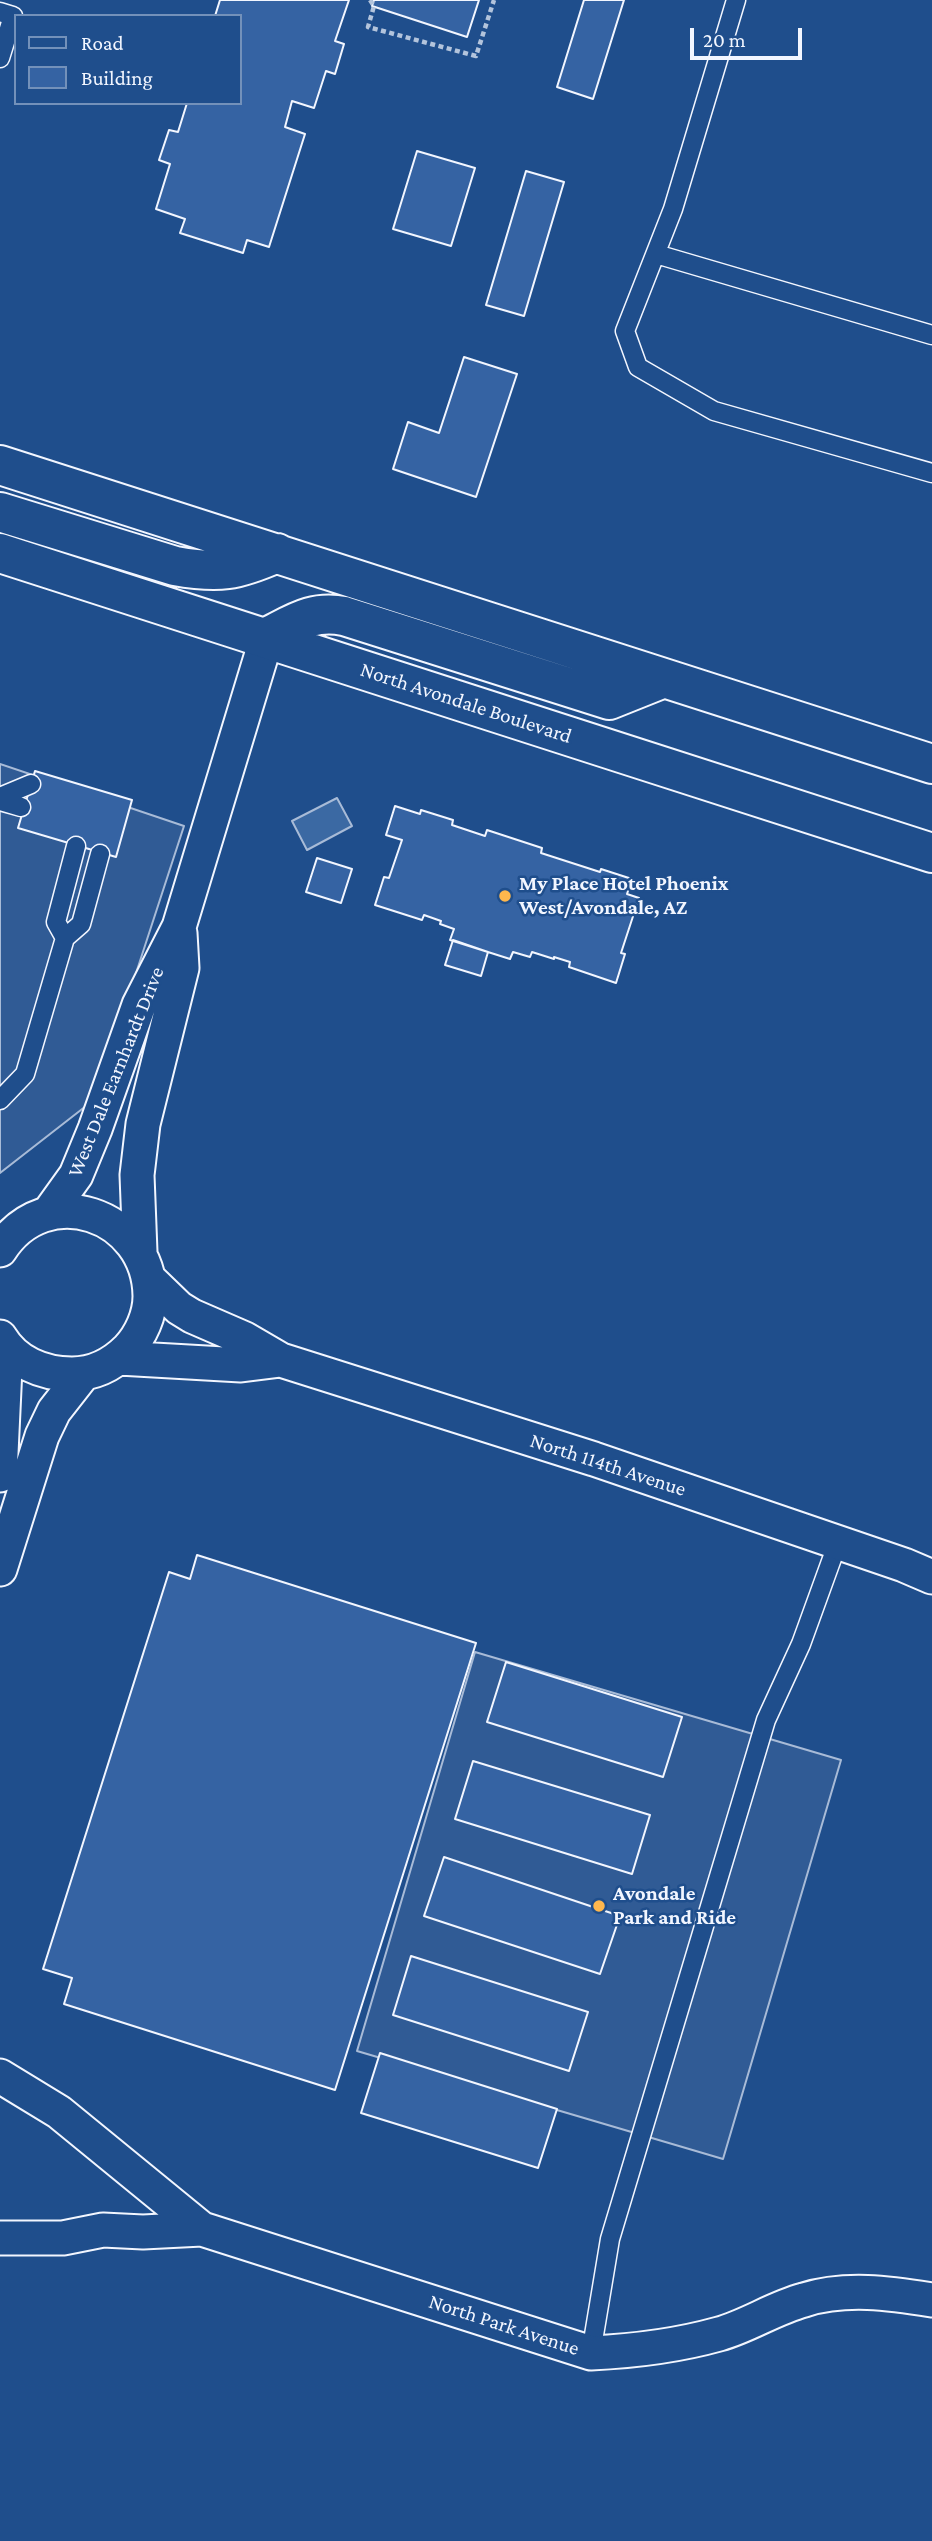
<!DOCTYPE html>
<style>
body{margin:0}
#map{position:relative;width:932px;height:2541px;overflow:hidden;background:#1f4e8c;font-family:"Crimson Pro",serif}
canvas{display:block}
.legend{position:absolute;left:14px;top:14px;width:228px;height:91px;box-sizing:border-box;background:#1f4e8c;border:2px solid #7391ba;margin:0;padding:9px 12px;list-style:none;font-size:21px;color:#f2f6ff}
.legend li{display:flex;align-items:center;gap:14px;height:35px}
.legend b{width:35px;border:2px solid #7391ba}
.scale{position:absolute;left:690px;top:28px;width:112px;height:32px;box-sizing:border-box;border:4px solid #f2f6ff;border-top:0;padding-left:9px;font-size:21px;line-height:24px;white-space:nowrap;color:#f2f6ff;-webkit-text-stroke:5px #1f4e8c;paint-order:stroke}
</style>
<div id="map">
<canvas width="932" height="2541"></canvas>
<ul class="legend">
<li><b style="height:9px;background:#1f4e8c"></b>Road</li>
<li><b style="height:19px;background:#3563a3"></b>Building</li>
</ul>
<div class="scale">20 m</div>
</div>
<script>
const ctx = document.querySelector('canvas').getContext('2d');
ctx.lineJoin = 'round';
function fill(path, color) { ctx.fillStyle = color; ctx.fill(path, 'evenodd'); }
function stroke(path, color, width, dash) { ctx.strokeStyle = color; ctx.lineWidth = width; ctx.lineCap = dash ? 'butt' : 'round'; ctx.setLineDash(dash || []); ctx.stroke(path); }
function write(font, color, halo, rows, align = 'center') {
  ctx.font = font + ' "Crimson Pro",serif'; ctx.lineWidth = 5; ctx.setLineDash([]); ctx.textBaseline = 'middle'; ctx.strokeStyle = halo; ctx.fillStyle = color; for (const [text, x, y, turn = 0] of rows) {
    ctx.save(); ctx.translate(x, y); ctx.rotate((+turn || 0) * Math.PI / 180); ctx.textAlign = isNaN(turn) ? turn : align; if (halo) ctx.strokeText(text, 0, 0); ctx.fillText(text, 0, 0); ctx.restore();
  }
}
const parking = new Path2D(`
 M0,764L184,826L95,1099L0,1173Z
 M475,1652L841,1760L723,2159L357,2051Z`);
fill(parking, '#305b95');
stroke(parking, '#a8bbd7', 2);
const water = new Path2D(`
 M337,798L352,826L307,850L292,821Z`);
fill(water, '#3b69a3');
stroke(water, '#a8bbd7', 2);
const building = new Path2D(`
 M220,0H349L335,41L344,44L335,74L326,71L314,108L292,101L285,127L305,134L269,247L247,240L243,253L180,233L185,219L156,209L170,164L159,160L169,130L178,132L187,103H240V16H215Z
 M374,0H479L467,37L372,6Z
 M584,0H624L593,99L557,87Z
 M417,151L475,168L451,246L393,229Z
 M526,171L564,182L524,316L486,305Z
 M464,357L517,374L476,497L393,469L408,422L439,433Z
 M35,771L132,800L116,857L18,828Z
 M395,806L420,814L421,810L453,820L452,825L485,836L487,830L542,848L541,853L600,872L601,869L632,879L627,894L639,898L621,953L625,954L616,983L569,967L570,962L554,957V959L532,952L530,957L513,952L510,959L450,940L454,929L440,924L441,921L424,915L422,920L375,905L384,877L389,878L402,840L386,835Z
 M317,858L352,869L341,903L306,892Z
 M453,940L488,952L481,976L445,965Z
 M197,1555L476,1643L335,2090L64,2004L72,1978L43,1969L169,1572L190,1579Z
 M506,1662L682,1717L663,1777L487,1722Z
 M473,1761L650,1815L632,1874L455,1819Z
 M444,1857L620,1916L600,1974L424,1916Z
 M411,1956L588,2012L569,2071L393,2015Z
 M380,2053L557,2109L538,2168L361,2113Z`);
fill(building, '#3563a3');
stroke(building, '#f2f6ff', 2);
const lane = new Path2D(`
 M736,0L673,209L625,331L638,367L714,411L932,473
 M0,12L13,16L0,58
 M656,254L932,335
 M0,797L31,784
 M0,801L21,807
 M65,938L56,922L76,846
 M0,1100L25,1074L65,938L81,924L100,854
 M591,2353L610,2239L766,1720L801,1644L838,1542`);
const street = new Path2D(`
 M48,1214L76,1175L95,1129L139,1005L179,927L267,637
 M0,1250C46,1178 149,1214 150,1296C150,1315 141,1335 128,1349C112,1365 94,1374 72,1374C42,1374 15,1362 0,1337
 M140,1252L137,1175L143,1124L182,968L180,933
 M150,1280L179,1308L192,1316L245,1339L281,1360L594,1459L904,1565L932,1577
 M119,1358L241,1365L281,1360
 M0,1475L6,1346
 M0,1569L42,1436L54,1411L83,1374
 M0,2076L59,2112L202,2229
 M0,2238H63L103,2230L143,2232L202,2229L591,2353C635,2351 676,2346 719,2334C748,2326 774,2308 804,2300C845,2287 890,2293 932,2300`);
const secondary = new Path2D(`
 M0,465L932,764
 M0,512L175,566C219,574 236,571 277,553
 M0,553C311,651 621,754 932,853
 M267,637C295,623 312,610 344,616L609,700L664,678`);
stroke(lane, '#f2f6ff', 21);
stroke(street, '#f2f6ff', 37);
stroke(secondary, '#f2f6ff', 42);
stroke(new Path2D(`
 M370,0L374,6L368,27L476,56L494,0`), '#b3c4dc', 4.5, [5, 3.5]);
stroke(lane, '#1f4e8c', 18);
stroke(street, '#1f4e8c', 33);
stroke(secondary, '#1f4e8c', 38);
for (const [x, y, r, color] of [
 [505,896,7,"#ffb74d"],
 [599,1906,7,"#ffb74d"]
]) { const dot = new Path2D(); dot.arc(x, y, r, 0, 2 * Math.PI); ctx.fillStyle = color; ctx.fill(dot); stroke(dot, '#1f4e8c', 2.5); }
write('21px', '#f2f6ff', '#1f4e8c', [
 ["North Avondale Boulevard",466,703,18],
 ["West Dale Earnhardt Drive",116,1072,-68],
 ["North 114th Avenue",608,1465,18],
 ["North Park Avenue",504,2325,18]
]);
write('bold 21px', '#f2f6ff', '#1f4e8c', [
 ["My Place Hotel Phoenix",519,884],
 ["West/Avondale, AZ",519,908],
 ["Avondale",613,1894],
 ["Park and Ride",613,1918]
], 'left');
</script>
